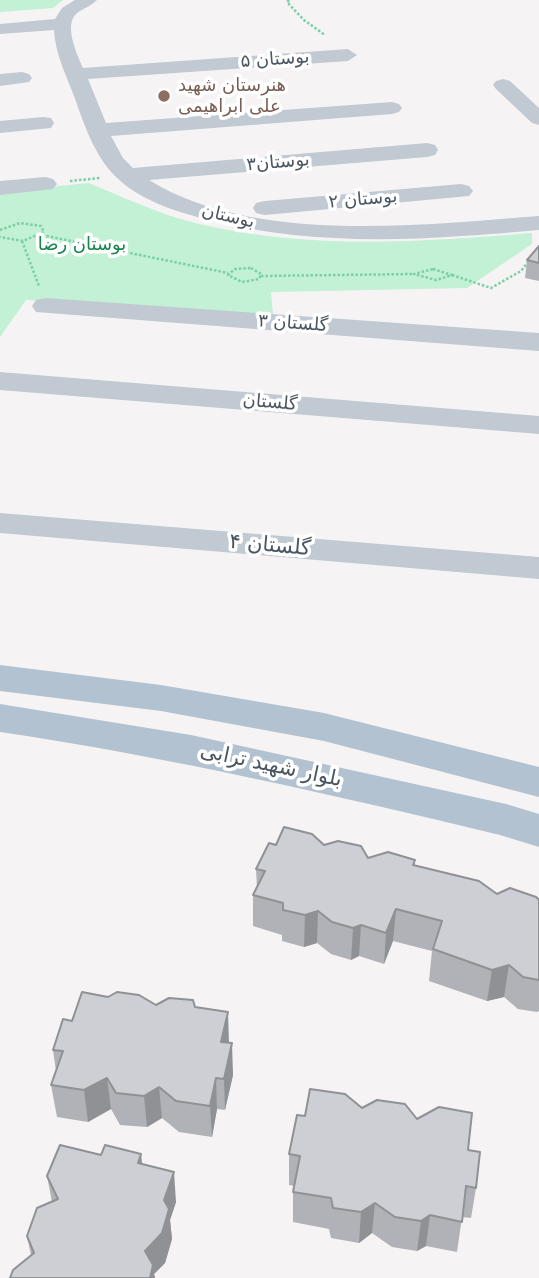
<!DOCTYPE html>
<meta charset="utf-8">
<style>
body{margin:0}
canvas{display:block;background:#f5f3f3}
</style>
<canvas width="539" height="1278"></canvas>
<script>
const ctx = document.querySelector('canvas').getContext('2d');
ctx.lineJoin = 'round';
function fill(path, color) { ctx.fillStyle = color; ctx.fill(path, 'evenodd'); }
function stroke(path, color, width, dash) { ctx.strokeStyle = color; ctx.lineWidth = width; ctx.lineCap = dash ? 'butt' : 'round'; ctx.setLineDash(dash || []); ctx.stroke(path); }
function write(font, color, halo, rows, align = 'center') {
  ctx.font = font + ' "DejaVu Sans",Cairo,sans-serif'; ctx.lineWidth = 7; ctx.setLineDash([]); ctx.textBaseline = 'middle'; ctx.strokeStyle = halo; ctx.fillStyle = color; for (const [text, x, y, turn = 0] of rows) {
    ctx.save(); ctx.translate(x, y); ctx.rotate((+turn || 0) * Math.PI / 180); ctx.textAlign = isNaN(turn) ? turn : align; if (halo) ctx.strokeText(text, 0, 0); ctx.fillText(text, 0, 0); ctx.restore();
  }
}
fill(new Path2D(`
 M0,0H63L53,8L0,12Z
 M89,183C125,198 161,215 199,224C309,250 421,242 532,233V244L467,288L271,292L273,315L26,300L0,337V192Z`), '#c3f1d5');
stroke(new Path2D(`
 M289,0L287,2L304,20L325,35
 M70,181L100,178
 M0,230L20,223L41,226L44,232L23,241L0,237
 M42,235L228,273
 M22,241L39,286
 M251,268L261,274L259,279L242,282L228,275L235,269Z
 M433,269L452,275L436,280L414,274Z
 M452,275L491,288L521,271L528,262
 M261,276L414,274`), '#7ad0a6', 2.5, [2.5, 2]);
fill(new Path2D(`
 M75,0H97C91,6 84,8 77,13C63,25 77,54 83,68L348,49L357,55L348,61L88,79L106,123L392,102L399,104L402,108L399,112L392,114L111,136L123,158L133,168L427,143L435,145L438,150L435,155L427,157L149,180C254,245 421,225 539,216V230C426,240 316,248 205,219C174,211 139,200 115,176C94,155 84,124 74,96C66,75 55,53 54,30L0,34V24L55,19L62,8Z
 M22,72L29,74L32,78L29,82L0,86V74Z
 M503,79L510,81L539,108V125L532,123L496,89L493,85L496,81Z
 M43,117L51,118L54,123L51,128L0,133V121Z
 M45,177L53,179L57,184L53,189L0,195V181Z
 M461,184L469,186L473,191L469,196L265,215L256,213L253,208L256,203L265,201Z
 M46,298L539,333V351L36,312L32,306L36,300Z
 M0,372L539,416V434L0,390Z
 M0,513L539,557V579L0,533Z`), '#c1cad2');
fill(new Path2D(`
 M0,665L161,685L324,713L539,767V797L324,741L161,711L0,691Z
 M0,704L191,735L506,804L539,814V847L500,835C334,795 169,757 0,732Z`), '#b3c2d1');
fill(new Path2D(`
 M539,246V281L525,278L527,260Z
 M276,845H324L368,858L415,860V866L497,894L539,900V1011L537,1012L518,1009L504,997L487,1001L429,981L432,951L393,941L384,964L359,956L351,960L331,954L317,943L304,947L282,941V935L253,926V895L257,888L256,869Z
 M156,1005L195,1007L229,1043L233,1075L225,1110L217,1109L212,1137L179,1132L162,1118L147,1127L120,1125L111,1109L88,1122L57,1117L51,1085L56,1071L53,1050L72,1021Z
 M362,1108L417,1119L468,1150L476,1188L471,1218L462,1217L457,1252L426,1246L417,1251L392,1247L372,1233L359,1243L331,1238L329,1229L293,1222V1192L295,1186L289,1185V1154L305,1116Z
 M141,1154L142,1164L176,1202L170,1220L172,1239L165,1263L154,1274L155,1278H10L31,1255L27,1236L52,1202L47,1176L101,1155Z`), '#b0b2b7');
fill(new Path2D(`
 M396,909L393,941L384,964L386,933Z
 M318,911L317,943L304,947L305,915Z
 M361,925L359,956L351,960L353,928Z
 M509,965L504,997L487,1001L492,970Z
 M228,1012L229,1043L221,1042Z
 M232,1043L233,1075L225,1110L224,1079Z
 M107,1078L111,1109L88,1122L84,1090Z
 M216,1078L217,1109L212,1137L210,1106Z
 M159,1087L162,1118L147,1127L144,1096Z
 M141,1154L144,1185L138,1163Z
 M174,1172L176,1202L170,1220L172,1239L165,1263L154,1274L155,1278H148L145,1251Z
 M375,1203L372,1233L359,1243L361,1212Z
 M430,1215L426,1246L417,1251L421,1221Z`), '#909195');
const building = new Path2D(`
 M539,246V263L527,260Z
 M284,827L312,834L324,845L338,841L361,846L368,858L388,852L415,860L413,865L479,881L497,894L510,888L536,897L539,900V980L523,977L509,965L492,970L433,949L442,921L396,909L386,933L361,925L353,928L332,922L318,911L305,915L283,910V903L253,895L265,871L256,869L269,843L276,845Z
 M82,992L108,997L117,992L139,995L156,1005L169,998L193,1000L195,1007L228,1012L221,1042L232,1043L224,1079L216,1078L210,1106L176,1101L159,1087L144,1096L116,1093L107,1078L84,1090L51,1085L63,1051L53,1050L63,1019L72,1021Z
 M310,1089L345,1094L362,1108L377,1100L405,1104L417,1119L439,1107L472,1113L468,1150L480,1152L476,1188L466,1186L462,1222L430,1215L421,1221L395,1217L375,1203L361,1212L333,1208L331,1198L293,1192L300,1156L289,1154L297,1115L305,1116Z
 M60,1145L101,1155L105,1145L141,1154L138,1163L174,1172L164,1200L169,1209L162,1233L145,1251L153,1265L150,1278H10L13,1270L34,1253L27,1236L37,1208L58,1199L47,1176Z`);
fill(building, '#cdcfd5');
stroke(building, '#909195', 2);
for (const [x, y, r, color] of [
 [164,96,7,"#8d6e63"]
]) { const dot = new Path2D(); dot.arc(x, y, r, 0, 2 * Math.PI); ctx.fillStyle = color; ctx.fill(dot); stroke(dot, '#fff', 2.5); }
write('18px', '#4a5661', '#fff', [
 ["بوستان ۵",275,60,-4],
 ["بوستان۳",278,163,-5],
 ["بوستان ۲",363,200,-5],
 ["بوستان",228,217,13],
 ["گلستان ۳",293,324,4],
 ["گلستان",270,403,5]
]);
write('18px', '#785e54', '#fff', [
 ["هنرستان شهید",178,86],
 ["علی ابراهیمی",178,107]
], 'left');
write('18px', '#17864f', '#fff', [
 ["بوستان رضا",82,245]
]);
write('21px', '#4a5661', '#fff', [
 ["گلستان ۴",270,546,5],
 ["بلوار شهید ترابی",271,766,12]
]);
</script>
